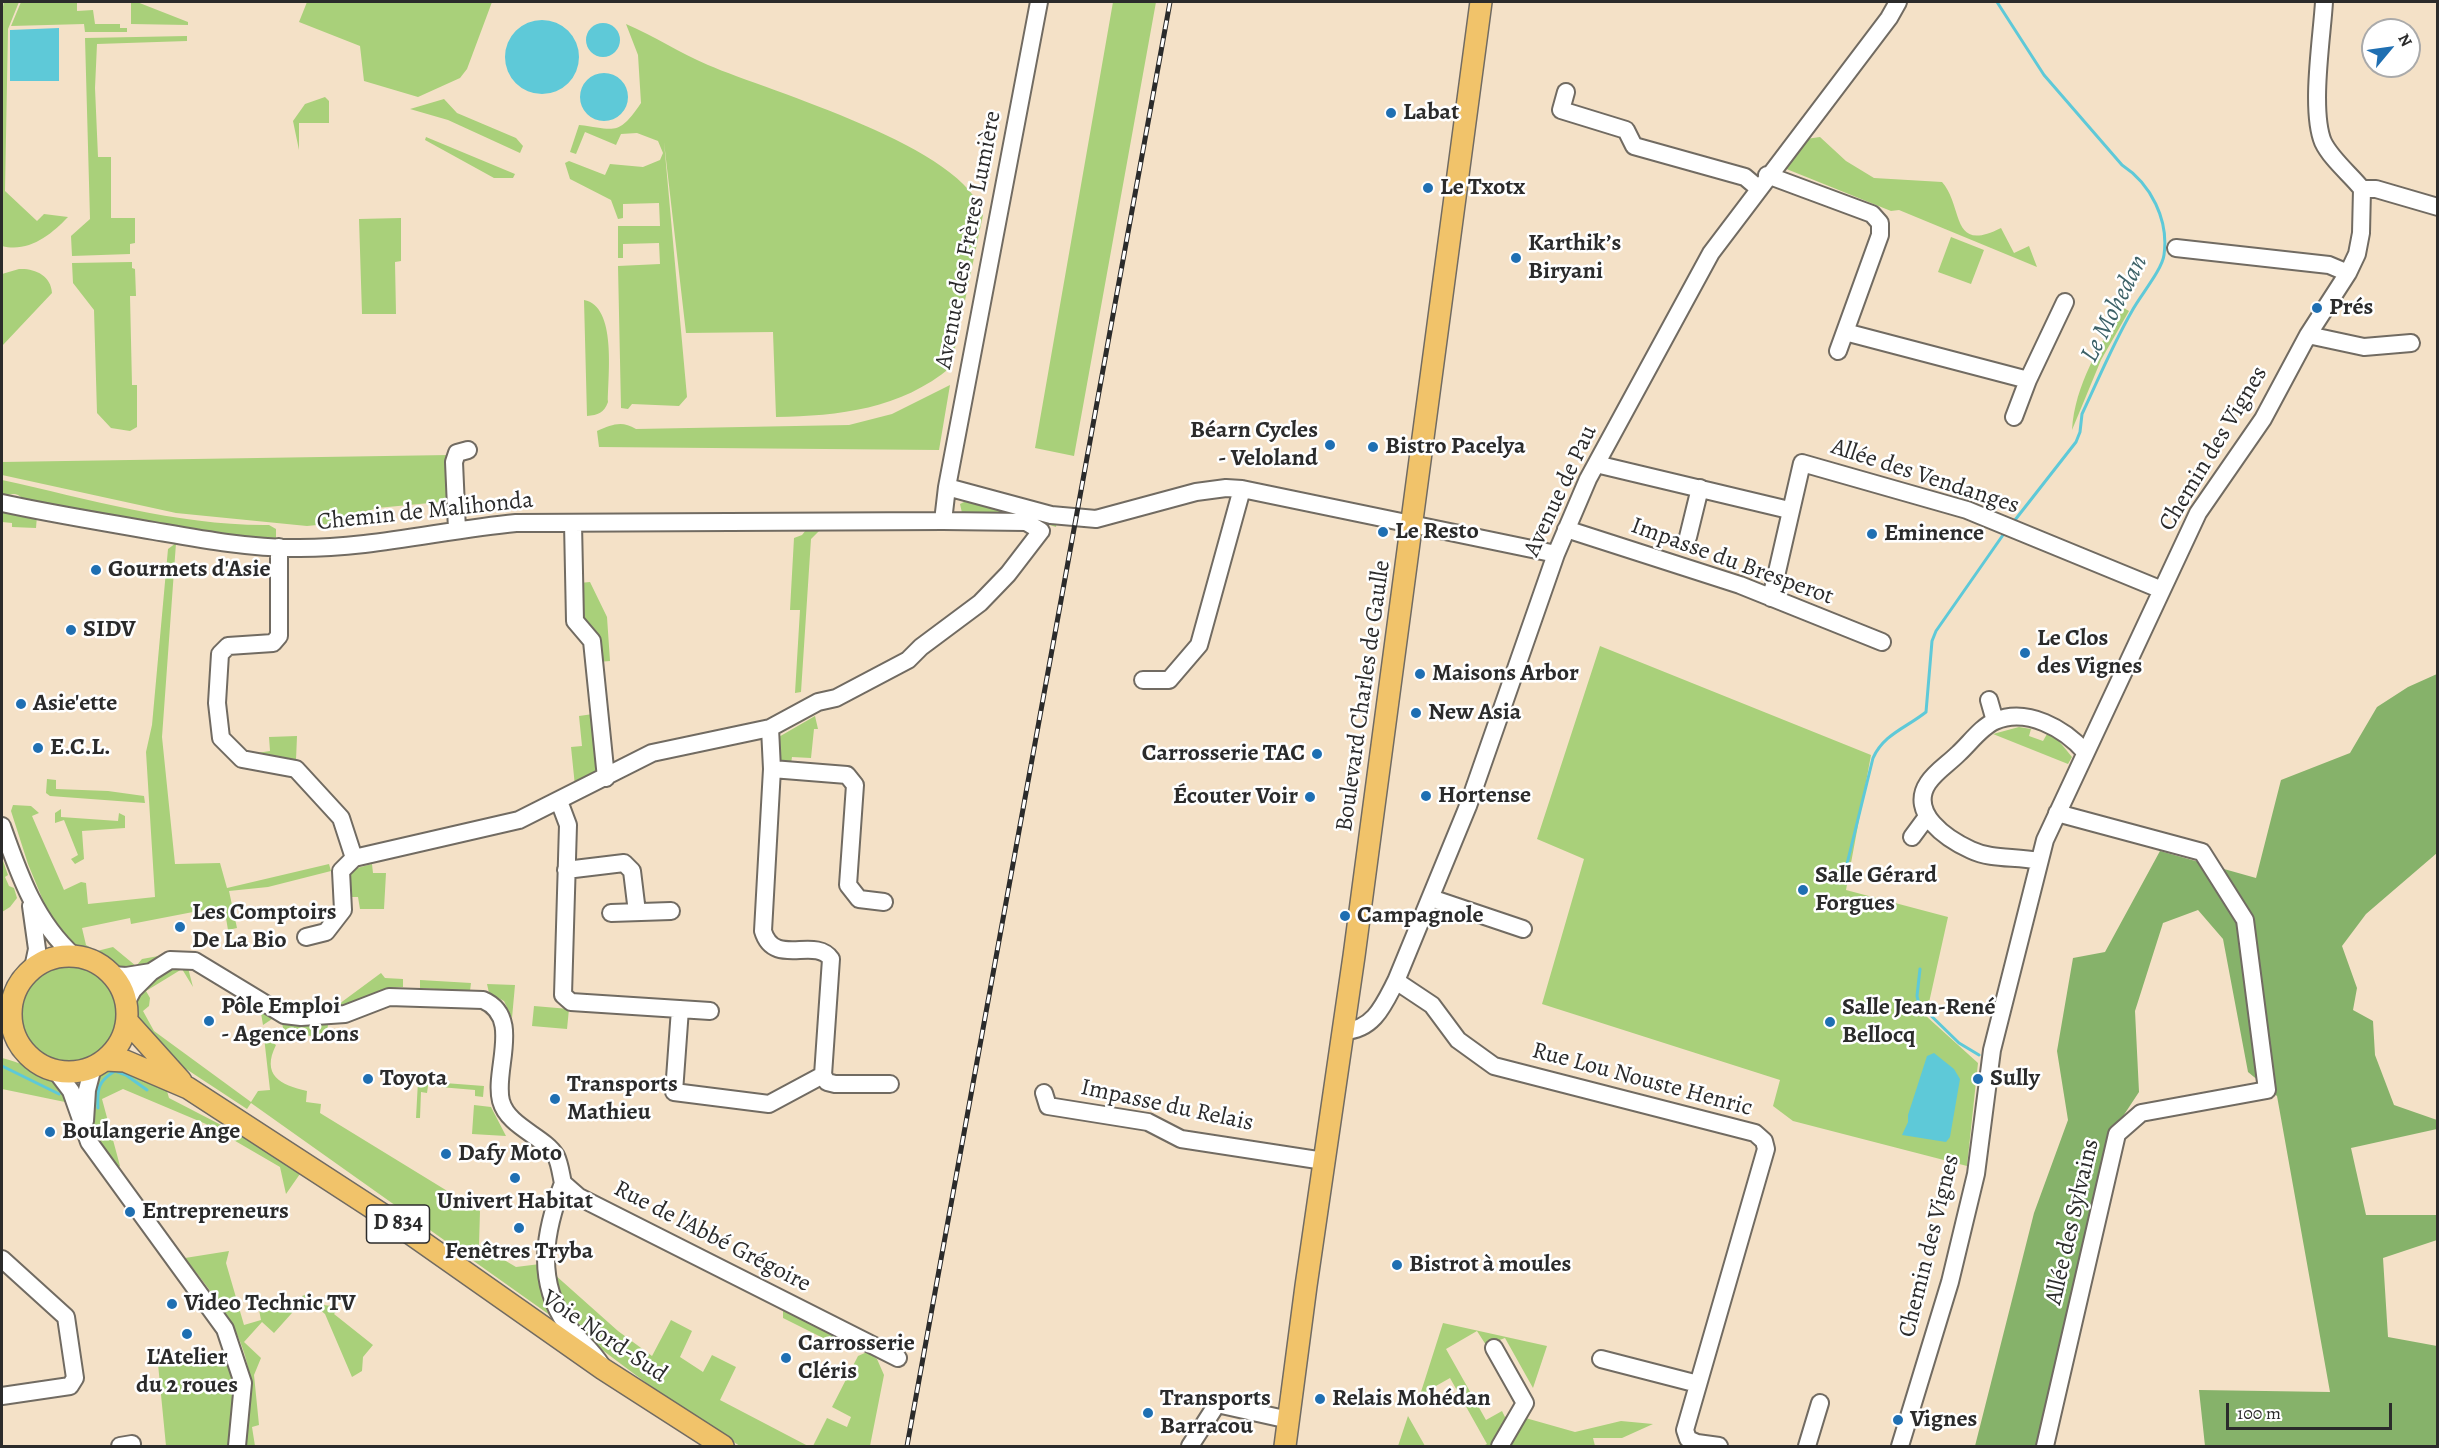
<!DOCTYPE html>
<meta charset="utf-8">
<style>
body{margin:0}
#map{position:relative;width:2439px;height:1448px;overflow:hidden;background:#f4e1c7;font-family:Alegreya,serif}
canvas{display:block}
.frame{position:absolute;inset:0;border:3px solid #2b2b2b;pointer-events:none}
.north{position:absolute;left:2361px;top:18px;width:60px;height:60px;box-sizing:border-box;background:#fff;border:2px solid #aaa;border-radius:50%;rotate:61deg;font-size:16px;font-weight:700;line-height:24px;text-align:center;color:#2b2b2b}
.north::after{content:'';display:block;margin:auto;width:21px;height:27px;background:#1f6fb2;clip-path:polygon(50% 0,100% 100%,50% 72%,0 100%)}
.scale{position:absolute;left:2226px;top:1403px;width:166px;height:27px;box-sizing:border-box;border:3px solid #2b2b2b;border-top:0;padding-left:8px;font-size:18px;line-height:21px;white-space:nowrap;color:#2b2b2b;-webkit-text-stroke:4px #fff;paint-order:stroke}
</style>
<div id="map">
<canvas width="2439" height="1448"></canvas>
<div class="frame"></div>
<div class="north">N</div>
<div class="scale">100 m</div>
</div>
<script>
const ctx = document.querySelector('canvas').getContext('2d');
ctx.lineJoin = 'round';
function fill(path, color) { ctx.fillStyle = color; ctx.fill(path, 'evenodd'); }
function stroke(path, color, width, dash) { ctx.strokeStyle = color; ctx.lineWidth = width; ctx.lineCap = dash ? 'butt' : 'round'; ctx.setLineDash(dash || []); ctx.stroke(path); }
function write(font, color, halo, rows, align = 'center') {
  ctx.font = font + ' Alegreya,serif'; ctx.lineWidth = 5; ctx.setLineDash([]); ctx.textBaseline = 'middle'; ctx.strokeStyle = halo; ctx.fillStyle = color; for (const [text, x, y, turn = 0] of rows) {
    ctx.save(); ctx.translate(x, y); ctx.rotate((+turn || 0) * Math.PI / 180); ctx.textAlign = isNaN(turn) ? turn : align; if (halo) ctx.strokeText(text, 0, 0); ctx.fillText(text, 0, 0); ctx.restore();
  }
}
fill(new Path2D(`
 M4,2H19L8,29L5,191L37,221L44,214L68,217C51,235 28,253 2,246V11Z
 M21,2H77V11L93,10L95,24H120V28H127V32H85L84,24L11,26Z
 M131,2H137L188,22V25L131,24Z
 M307,2H492L467,69L460,78L418,97L364,81L360,46L299,22Z
 M1113,2H1156L1074,456L1035,448Z
 M626,24C654,36 680,53 708,65C771,92 967,147 983,215L951,367C901,409 839,416 776,417L773,332L686,333L664,142L687,397L679,406L632,404L628,409L621,408L618,266L660,264L659,243L623,244V258H618V226H660L659,203L623,204V218L618,219L611,200L570,179L565,163L569,161L605,175L610,164L643,167L660,160L663,153L658,141L637,133L621,134L616,145L585,132L576,154L570,152L579,125C615,129 618,137 641,103L638,55Z
 M187,36V41L97,44L95,88L98,157H111V218H135V243L130,244V254L72,256L71,236L90,219L85,38Z
 M325,97L329,101V123H299V150L293,121L305,104Z
 M444,99L457,113L516,138L523,146L520,153L448,120L410,109Z
 M426,137L515,174L513,178H494L425,140Z
 M1820,137L1846,161L1874,178L1942,182C1964,207 1950,254 2001,228L2014,253L2029,246L2037,267L1899,210L1891,211L1784,168L1806,139Z
 M401,218V261L395,262L396,314H362L359,219Z
 M1951,237L1984,250L1971,284L1938,272Z
 M132,262V268L135,269L136,296H130L132,385H137V427L130,431L111,428L97,413L94,310L73,283L72,263Z
 M19,269C34,268 51,275 52,293L2,346V274Z
 M584,300C617,306 608,375 608,402C604,413 598,415 587,416Z
 M2122,307L2129,311L2101,360L2072,430C2075,384 2100,346 2122,307Z
 M950,385L939,450L599,447L597,431C612,425 621,420 636,429L849,425L892,414Z
 M449,455L451,501L377,508L327,524L307,526L176,513L2,475V462Z
 M2,480C89,499 179,526 269,525L276,529V540L211,534L26,502C18,493 14,492 3,497Z
 M968,500L1057,521L1056,527L1021,516L966,515L962,513L960,504Z
 M2,509L37,516L36,528L12,527V523L2,522Z
 M806,530H820L811,539L801,692L795,693L800,610H790L794,538L802,535Z
 M176,543L162,737L175,864L220,863L227,888L329,864L331,871L268,887L229,891L237,928L228,930L224,906L131,924L130,918L82,928L86,945L97,951L113,947L136,966L142,959L164,955L148,964L123,971L108,961L72,945L54,927L28,864L11,811L13,805L31,806L39,813L32,816L64,890L81,882L86,883L88,904L155,897L146,752L152,725L168,549Z
 M590,582L607,617L610,661L598,662L596,632L581,617V610H584V594H580L579,583Z
 M1600,646L1871,755L1846,890L1948,917L1926,1016L1978,1063L1967,1166L1793,1121L1773,1106L1780,1080L1542,1004L1584,859L1537,839Z
 M593,714L598,767L595,773L575,786L571,747L582,746L579,716Z
 M815,716L818,729H814L811,758L792,757L791,764L779,761L777,738Z
 M2019,727L2031,729L2029,736L2043,741L2047,734L2058,740L2072,757L2068,764L1993,734Z
 M297,736L296,760L292,763L257,753L270,751L269,737Z
 M47,779L56,780V789L108,791L144,796L145,803L50,796L46,793Z
 M61,809V817L118,821L119,813L125,816V828L82,831L84,859L75,864L71,859L78,855L64,820L55,823V813Z
 M2,858L8,875L5,877L9,886L14,888L17,898L10,907L2,912Z
 M372,864L373,873H386L384,909H360L358,897H350L349,876L357,868Z
 M19 1014a50 50 0 1 1 100 0a50 50 0 1 1-100 0Z
 M179,967L188,968L193,987L182,969L146,991L150,998L149,1006L143,1011L154,1031L251,1102L258,1091L270,1090L264,1037L276,1045C261,1075 280,1085 307,1091L306,1102L321,1104L320,1113L480,1211L479,1245L516,1267L540,1264L561,1323L251,1103L247,1109L177,1063L178,1060C154,1041 119,1018 147,986C155,977 167,970 179,967Z
 M381,973L385,978L403,979V987L388,988L352,1004L326,1009V1005L339,1004Z
 M420,980L471,983L470,991L420,988Z
 M487,984L515,985L512,1018L504,1001L489,993Z
 M534,1006L569,1009L567,1029L532,1026Z
 M261,1013L313,1021L314,1025H328L326,1038L297,1034L285,1038L282,1023L272,1019L263,1025Z
 M2,1058C21,1063 64,1078 65,1102L2,1089Z
 M105,1070H129L167,1091L169,1098L254,1142L302,1171L286,1194L280,1167L206,1124L123,1089L102,1099L120,1166L118,1168C112,1159 104,1150 100,1140C90,1121 87,1084 105,1070Z
 M418,1081L484,1086L483,1097L475,1096V1090L428,1086L427,1093L421,1092L420,1118H416Z
 M474,1105L491,1107L506,1136L472,1134Z
 M229,1251L226,1263L244,1325L261,1320L259,1310L303,1301L302,1296L305,1295L309,1304L305,1308L300,1304L274,1333L262,1322L244,1342L261,1358L254,1375L259,1425L252,1427L255,1446H245C247,1425 251,1403 250,1382C246,1332 214,1296 185,1258Z
 M554,1274L618,1331L652,1356L671,1320L692,1331L680,1357L703,1372L712,1355L736,1367L720,1400L808,1446H740L681,1409L581,1334L562,1309Z
 M323,1305L340,1307L334,1314L373,1345L363,1357L362,1371L352,1377L325,1314L319,1309Z
 M783,1310L842,1338L845,1346L843,1348L783,1318Z
 M1443,1323L1547,1346L1533,1388L1505,1338L1486,1345L1477,1331L1446,1349L1486,1420L1502,1411L1505,1417L1513,1413L1495,1446H1483L1487,1444L1450,1378L1420,1395Z
 M867,1352L877,1359L884,1375L870,1446H813L827,1418L847,1427L851,1417L832,1407L858,1356Z
 M227,1353C238,1384 231,1415 228,1446H166L158,1364Z
 M1408,1416L1425,1446H1398Z
 M1522,1417L1575,1432L1621,1421L1653,1424L1622,1438H1593L1595,1446H1506Z`), '#a9d07a');
fill(new Path2D(`
 M2437,674V853L2366,914L2342,946L2357,988L2353,1010L2373,1021L2375,1055L2394,1105L2437,1120V1129L2351,1148L2366,1215H2437V1240L2383,1258L2388,1337L2437,1346V1446H2205L2199,1390L2330,1392L2277,1096L2248,1072L2223,939L2198,910L2163,923L2135,1011L2139,1092L2108,1139L2039,1446H1975L2034,1213L2068,1120L2057,1051L2073,958L2105,952L2160,851L2256,878L2281,780L2350,753L2377,707L2408,687Z`), '#86b26a');
fill(new Path2D(`
 M505 57a37 37 0 1 1 74 0a37 37 0 1 1-74 0Z
 M586 40a17 17 0 1 1 34 0a17 17 0 1 1-34 0Z
 M59,28V81H10V30Z
 M580 97a24 24 0 1 1 48 0a24 24 0 1 1-48 0Z
 M1934,1053L1954,1069L1960,1079L1950,1137L1946,1142L1902,1135L1908,1122V1115L1927,1056Z`), '#5ec9d8');
stroke(new Path2D(`
 M1997,2L2044,75L2122,165C2151,184 2169,220 2164,255C2162,270 2140,296 2132,311C2113,344 2098,380 2082,414L2080,432L2076,442L2015,520
 M1845,872L1873,758C1884,734 1906,728 1926,712L1932,641L1936,631L2003,535
 M1920,969L1917,996L1919,1004L1959,1043L1979,1055
 M2,1066L59,1094
 M126,1075L147,1090
 M98,1108C97,1089 98,1081 115,1071L126,1075`), '#5ec9d8', 3);
const minor = new Path2D(`
 M1566,92L1561,110L1626,130L1634,146L1745,177L1758,188
 M1767,175L1872,214L1880,223V235L1838,351
 M2362,189H2376L2438,207
 M2176,248L2329,265L2348,273
 M1845,332L2028,380
 M2308,335L2364,347L2411,343
 M2014,417L2028,380L2065,302
 M1596,464L1789,510
 M947,487L1051,515L1096,519L1196,492L1226,488L1242,489L1556,554
 M2,503C52,514 103,522 154,531C200,539 248,548 294,548C370,549 442,530 516,523L943,521L1026,522L1041,531L1008,574L980,603L921,647L908,660L836,698L818,702L770,728L652,753L519,820L354,858
 M943,521L947,487L1039,2
 M573,523L575,621L592,641L606,778
 M1566,529L1740,585L1882,642
 M457,530L454,462L457,453L468,450
 M1688,537L1700,488
 M279,547V636L273,643L228,646L220,654L217,703L221,738L242,759L296,769L341,818L354,858
 M1771,598L1802,463L1967,510L2162,590
 M1143,680H1169L1199,645L1242,489
 M1989,700L1995,721
 M770,728L772,769L763,931C774,968 815,936 831,959L823,1075L827,1082L835,1084H890
 M772,769L847,775L855,785L848,885L859,899L884,902
 M559,801L568,825L563,995L571,1002L710,1011
 M2,826C19,874 35,921 74,956
 M1912,837L1926,818
 M2038,861C2016,856 1992,860 1971,850C1947,839 1908,813 1928,783C1936,771 1948,764 1958,754C1970,743 1981,727 1995,721C2027,707 2065,729 2085,752
 M566,870L624,863L632,871L637,912
 M1431,898L1523,929
 M31,906L37,949L33,968
 M611,913L671,911
 M306,937L326,932L343,910L341,871L354,858
 M112,975L126,976L151,972
 M1396,981L1432,1005L1458,1040L1494,1066L1755,1133L1764,1141L1766,1149L1685,1430L1688,1439L1697,1443L1719,1446
 M126,1003L133,990L151,972L170,960L195,961L284,1015L301,1017L345,1014L389,997L483,1000C523,1017 493,1070 501,1101C508,1127 544,1136 556,1156C560,1164 561,1175 563,1183
 M680,1009L674,1092L769,1104L823,1075
 M1344,1031C1374,1030 1384,1004 1396,981L1468,806L1556,554L1588,479L1711,253L1889,18L1898,2
 M55,1070L71,1091L89,1142L225,1329L243,1383L237,1446
 M1044,1093L1048,1106L1148,1122L1181,1139L1324,1161
 M85,1121L87,1090L93,1067
 M563,1183L579,1197L898,1358
 M563,1183C545,1230 535,1279 566,1324C577,1339 591,1348 602,1366
 M2,1259L66,1317L75,1378L70,1386L2,1396
 M1494,1348L1525,1403L1500,1446
 M1601,1359L1698,1384
 M120,1446L132,1444
 M1190,1446L1217,1404L1289,1420
 M1807,1446L1820,1403
 M1900,1446L1950,1282L1976,1174L1992,1050L2045,840L2198,513L2263,419L2308,335L2348,273L2357,254L2361,233L2362,189C2351,175 2331,159 2323,142C2310,110 2322,37 2324,2
 M2045,1446L2117,1134L2141,1113L2267,1090L2245,920L2202,852L2057,813`);
const major = new Path2D(`
 M11 1014a58 58 0 1 1 116 0a58 58 0 1 1-116 0Z
 M127,1021L181,1081
 M105,1060L125,1061L188,1088L391,1220L603,1369L723,1446
 M1285,1446L1306,1286L1354,956L1481,2`);
stroke(minor, '#716b62', 20);
stroke(major, '#716b62', 24);
stroke(minor, '#fff', 16);
stroke(major, '#f1c36a', 21);
const rail = new Path2D(`
 M907,1446L1170,2`);
stroke(rail, '#2b2b2b', 5);
stroke(rail, '#fff', 3, [9]);
for (const [x, y, r, color] of [
 [1391,113,6,"#1f6fb2"],
 [1428,188,6,"#1f6fb2"],
 [1516,258,6,"#1f6fb2"],
 [2317,308,6,"#1f6fb2"],
 [1330,445,6,"#1f6fb2"],
 [1373,447,6,"#1f6fb2"],
 [1383,532,6,"#1f6fb2"],
 [1872,534,6,"#1f6fb2"],
 [96,570,6,"#1f6fb2"],
 [71,630,6,"#1f6fb2"],
 [2025,653,6,"#1f6fb2"],
 [1420,674,6,"#1f6fb2"],
 [21,704,6,"#1f6fb2"],
 [1416,713,6,"#1f6fb2"],
 [38,748,6,"#1f6fb2"],
 [1317,754,6,"#1f6fb2"],
 [1426,796,6,"#1f6fb2"],
 [1310,797,6,"#1f6fb2"],
 [1803,890,6,"#1f6fb2"],
 [1345,916,6,"#1f6fb2"],
 [180,927,6,"#1f6fb2"],
 [209,1021,6,"#1f6fb2"],
 [1830,1022,6,"#1f6fb2"],
 [368,1079,6,"#1f6fb2"],
 [1978,1079,6,"#1f6fb2"],
 [555,1099,6,"#1f6fb2"],
 [50,1132,6,"#1f6fb2"],
 [446,1154,6,"#1f6fb2"],
 [515,1178,6,"#1f6fb2"],
 [130,1212,6,"#1f6fb2"],
 [519,1228,6,"#1f6fb2"],
 [1397,1265,6,"#1f6fb2"],
 [172,1304,6,"#1f6fb2"],
 [187,1334,6,"#1f6fb2"],
 [786,1358,6,"#1f6fb2"],
 [1320,1399,6,"#1f6fb2"],
 [1148,1413,6,"#1f6fb2"],
 [1898,1420,6,"#1f6fb2"]
]) { const dot = new Path2D(); dot.arc(x, y, r, 0, 2 * Math.PI); ctx.fillStyle = color; ctx.fill(dot); stroke(dot, '#fff', 2); }
for (const [x, y, w] of [
 [398,1224,63]
]) { const box = new Path2D(); box.roundRect(x - w / 2, y - 19, w, 38, 4.5); ctx.fillStyle = '#fff'; ctx.fill(box); stroke(box, '#2b2b2b', 1.5); }
write('bold 22px', '#2b2b2b', null, [
 ["D 834",398,1224]
]);
write('bold 24px', '#2b2b2b', '#fff', [
 ["Labat",1403,113],
 ["Le Txotx",1440,188],
 ["Karthik’s",1528,244],
 ["Biryani",1528,272],
 ["Prés",2329,308],
 ["Béarn Cycles",1318,431,"right"],
 ["- Veloland",1318,459,"right"],
 ["Bistro Pacelya",1385,447],
 ["Le Resto",1395,532],
 ["Eminence",1884,534],
 ["Gourmets d'Asie",108,570],
 ["SIDV",83,630],
 ["Le Clos",2037,639],
 ["des Vignes",2037,667],
 ["Maisons Arbor",1432,674],
 ["Asie'ette",33,704],
 ["New Asia",1428,713],
 ["E.C.L.",50,748],
 ["Carrosserie TAC",1305,754,"right"],
 ["Hortense",1438,796],
 ["Écouter Voir",1298,797,"right"],
 ["Salle Gérard",1815,876],
 ["Forgues",1815,904],
 ["Les Comptoirs",192,913],
 ["De La Bio",192,941],
 ["Campagnole",1357,916],
 ["Pôle Emploi",221,1007],
 ["- Agence Lons",221,1035],
 ["Salle Jean-René",1842,1008],
 ["Bellocq",1842,1036],
 ["Toyota",380,1079],
 ["Sully",1990,1079],
 ["Transports",567,1085],
 ["Mathieu",567,1113],
 ["Boulangerie Ange",62,1132],
 ["Dafy Moto",458,1154],
 ["Univert Habitat",515,1202,"center"],
 ["Entrepreneurs",142,1212],
 ["Fenêtres Tryba",519,1252,"center"],
 ["Bistrot à moules",1409,1265],
 ["Video Technic TV",184,1304],
 ["Carrosserie",798,1344],
 ["Cléris",798,1372],
 ["L'Atelier",187,1358,"center"],
 ["du 2 roues",187,1386,"center"],
 ["Transports",1160,1399],
 ["Barracou",1160,1427],
 ["Relais Mohédan",1332,1399],
 ["Vignes",1910,1420]
], 'left');
write('24px', '#2b2b2b', '#fff', [
 ["Avenue des Frères Lumière",969,240,-79],
 ["Chemin des Vignes",2214,449,-59],
 ["Allée des Vendanges",1925,477,18],
 ["Avenue de Pau",1561,491,-65],
 ["Chemin de Malihonda",425,512,-6],
 ["Impasse du Bresperot",1732,562,20],
 ["Boulevard Charles de Gaulle",1364,696,-82],
 ["Rue Lou Nouste Henric",1642,1080,15],
 ["Impasse du Relais",1167,1106,12],
 ["Allée des Sylvains",2073,1222,-77],
 ["Rue de l'Abbé Grégoire",712,1237,27],
 ["Chemin des Vignes",1930,1246,-76],
 ["Voie Nord-Sud",604,1337,34]
]);
write('italic 26px', '#3d6268', '#fff', [
 ["Le Mohedan",2115,309,-63]
]);
</script>
